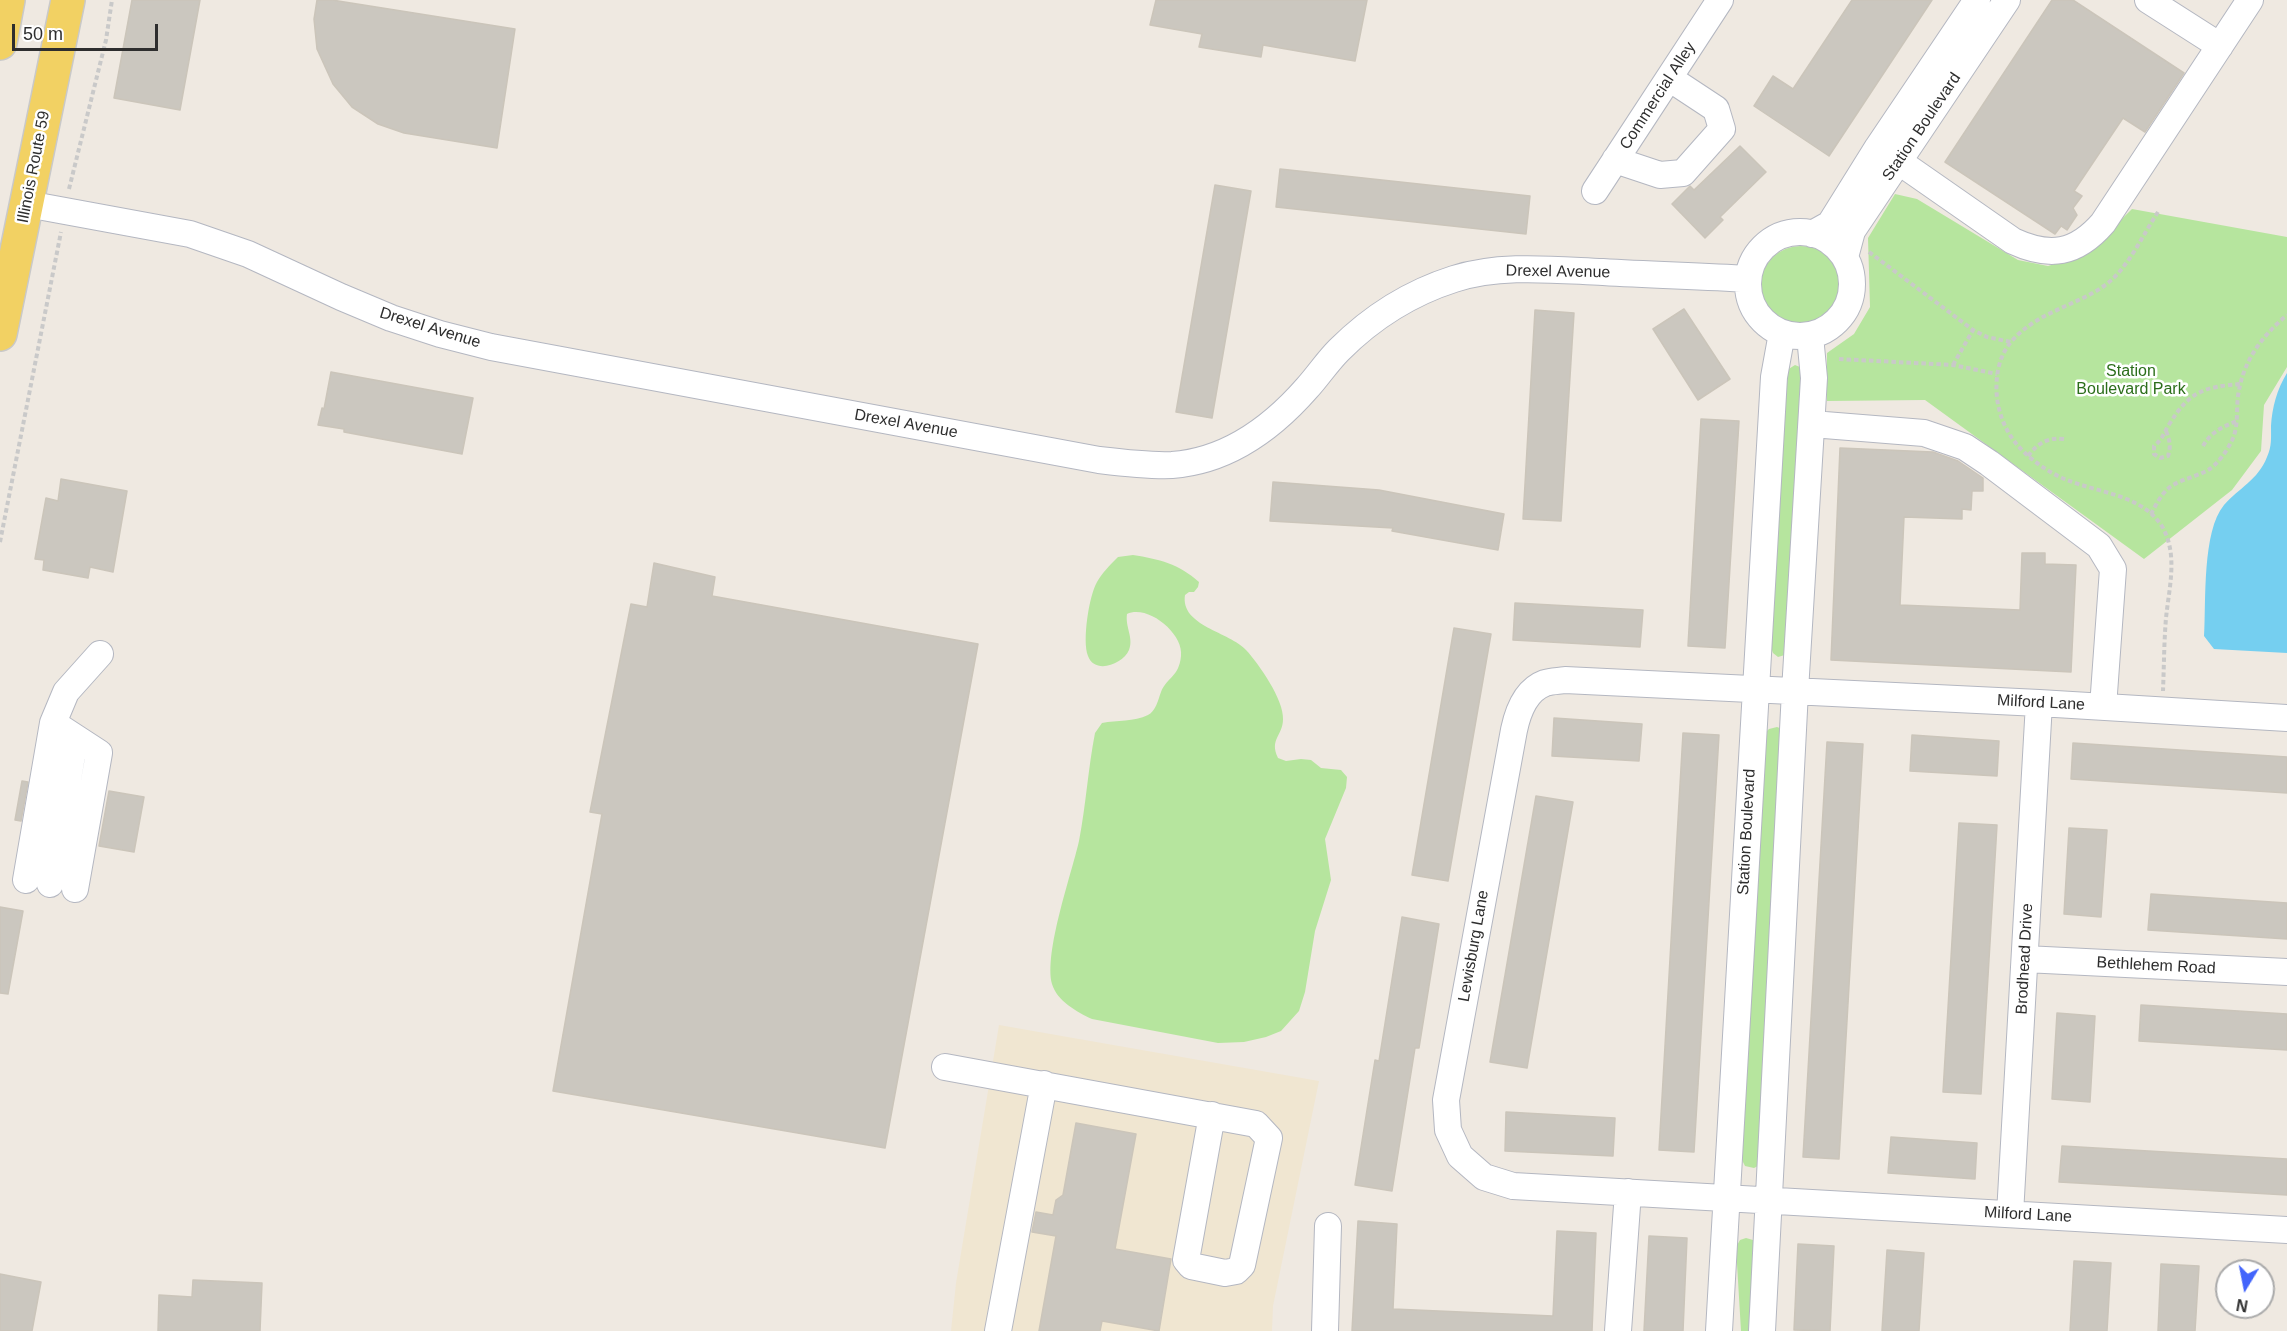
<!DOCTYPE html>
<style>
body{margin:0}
#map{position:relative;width:2287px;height:1331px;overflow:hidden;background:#efe9e1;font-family:Arial,sans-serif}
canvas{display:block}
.north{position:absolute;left:2215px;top:1259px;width:60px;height:60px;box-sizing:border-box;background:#fff;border:2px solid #ababab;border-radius:50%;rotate:190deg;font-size:16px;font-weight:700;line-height:24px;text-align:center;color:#2e2e2e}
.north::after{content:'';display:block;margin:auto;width:21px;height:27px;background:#4264fb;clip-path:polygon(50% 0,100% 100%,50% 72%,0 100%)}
.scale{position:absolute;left:12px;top:24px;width:146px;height:27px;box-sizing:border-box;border:3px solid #2e2e2e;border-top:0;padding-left:8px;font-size:18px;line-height:21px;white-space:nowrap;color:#2e2e2e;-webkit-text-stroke:4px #fff;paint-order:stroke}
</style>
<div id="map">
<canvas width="2287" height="1331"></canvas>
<div class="north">N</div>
<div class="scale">50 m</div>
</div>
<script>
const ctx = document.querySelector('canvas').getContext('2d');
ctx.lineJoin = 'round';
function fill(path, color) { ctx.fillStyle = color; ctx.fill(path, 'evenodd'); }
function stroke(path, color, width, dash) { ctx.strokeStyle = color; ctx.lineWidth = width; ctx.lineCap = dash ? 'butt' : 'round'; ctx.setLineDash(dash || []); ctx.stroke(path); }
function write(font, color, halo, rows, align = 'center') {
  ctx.font = font + ' Arial,sans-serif'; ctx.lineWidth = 5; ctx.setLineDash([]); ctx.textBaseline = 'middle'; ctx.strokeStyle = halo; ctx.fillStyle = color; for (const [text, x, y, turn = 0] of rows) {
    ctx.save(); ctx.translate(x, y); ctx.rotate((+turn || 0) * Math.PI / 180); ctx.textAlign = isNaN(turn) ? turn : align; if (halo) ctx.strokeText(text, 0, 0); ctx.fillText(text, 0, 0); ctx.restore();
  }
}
fill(new Path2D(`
 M999,1025L1319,1081L1273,1306L1272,1331H951L956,1283Z`), '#f0e6d1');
fill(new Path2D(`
 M1895,194L1917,199L2018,260L2048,266L2086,254L2132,209L2287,237V367L2264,405L2261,451L2232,490L2144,559L1925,400L1827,401V353L1854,334L1870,307L1868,238Z
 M1760 287a41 41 0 1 1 82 0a41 41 0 1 1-82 0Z
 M1795,365L1805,369L1788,654L1778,657L1773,653L1771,648L1787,370Z
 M1133,555C1159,559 1179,564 1199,582L1198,587L1194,592H1189L1185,595C1180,626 1230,632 1246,650C1259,664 1284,700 1283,719C1283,736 1269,739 1278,758L1286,761L1301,759L1311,760L1321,768L1341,770L1347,777L1346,788L1325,839L1331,880L1315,931L1305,992L1299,1011L1281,1031L1266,1037L1244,1042L1218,1043L1092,1019C1077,1012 1057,1001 1052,984C1044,952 1071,876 1079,841C1086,805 1088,769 1095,733L1102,723C1117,720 1134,722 1148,715C1156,711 1158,700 1161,692C1167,677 1179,677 1181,656C1184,634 1148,604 1127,614C1125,627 1134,638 1129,650C1123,664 1095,675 1088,656C1082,641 1089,596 1097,582C1102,573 1110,565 1118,557Z
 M1777,727L1782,729L1758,1166L1754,1168L1745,1166L1741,1158L1766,732L1769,729Z
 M1746,1238L1753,1240L1757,1247L1752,1331H1741L1736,1247L1740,1240Z`), '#b6e59e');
fill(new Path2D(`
 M2287,373V653L2214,649L2204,636C2206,602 2202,531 2224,505C2239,488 2258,480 2267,457C2272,446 2271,438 2271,426C2272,408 2277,389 2287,373Z`), '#75cff0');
const building = new Path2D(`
 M132,0H200L180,110L114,98Z
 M317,0H332L515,29L497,148L404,133L378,124L352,107L333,84L317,49L314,19Z
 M1156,0H1367L1355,61L1263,45L1261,57L1199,47L1202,34L1150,25Z
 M1852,0H1932L1829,156L1754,106L1773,76L1793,89Z
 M2052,0H2073L2184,73L2145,132L2123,118L2074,191L2082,196L2073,208L2077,215L2067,230L2061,226L2055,234L1945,162Z
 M1740,146L1766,172L1720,217L1723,220L1705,238L1672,204L1690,186L1694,190Z
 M1280,169L1530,196L1526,234L1276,207Z
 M1215,185L1251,191L1212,418L1176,412Z
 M1684,309L1730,379L1698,400L1653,329Z
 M1535,310L1574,313L1561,521L1523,519Z
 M331,372L473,398L462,454L344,432V429L318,425L322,408L324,409Z
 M1701,419L1739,421L1725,648L1688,646Z
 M1840,448L1933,452L1958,461L1983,478V491H1972L1971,510L1962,509V519L1904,517L1900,605L2020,610L2022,553H2045V564L2076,565L2071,672L1831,660Z
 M61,479L127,491L113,572L90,567L88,578L43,570L44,560L35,559L46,498L58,501Z
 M1273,482L1379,490L1504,514L1498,550L1392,531L1393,528L1270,521Z
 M654,563L715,577L712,596L978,644L885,1148L553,1091L602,814L590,812L631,604L647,607Z
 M1515,603L1643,610L1640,647L1513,640Z
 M1454,628L1491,634L1448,881L1412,875Z
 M1554,718L1642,724L1639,761L1552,756Z
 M1683,733L1719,735L1694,1152L1659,1150Z
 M1912,735L1999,741L1997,776L1910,771Z
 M1827,742L1863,744L1839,1159L1803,1157Z
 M2073,743L2287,757V793L2071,779Z
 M22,781L28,782L21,821L15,820Z
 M109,791L144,797L134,852L99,846Z
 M1536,796L1573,802L1527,1068L1490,1062Z
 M1959,823L1997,825L1981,1094L1943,1092Z
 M2069,828L2107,830L2101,917L2064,914Z
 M2151,894L2287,903V939L2148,930Z
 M0,907L23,911L8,994L0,993Z
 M1402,917L1439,924L1419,1048H1415L1392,1191L1355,1185L1375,1060L1379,1061Z
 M2141,1005L2287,1014V1050L2139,1041Z
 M2057,1013L2095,1016L2090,1102L2052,1099Z
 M1506,1112L1615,1118L1613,1156L1505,1151Z
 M1076,1123L1136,1134L1115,1249L1171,1259L1159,1331L1102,1321L1100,1331H1039L1056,1236L1032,1232L1036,1212L1053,1215L1056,1200L1063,1195Z
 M1891,1137L1977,1143L1975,1179L1888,1173Z
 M2062,1146L2287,1159V1195L2059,1182Z
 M1358,1221L1397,1224L1393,1309L1553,1316L1557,1231L1596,1233L1592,1331H1352Z
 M1649,1236L1687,1238L1683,1331H1644Z
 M1798,1244L1834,1246L1830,1331L1794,1330Z
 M1887,1250L1924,1253L1919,1331H1882Z
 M2074,1261L2111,1263L2107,1331H2070Z
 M2161,1264L2199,1266L2195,1331H2158Z
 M0,1274L41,1282L32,1331H0Z
 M193,1280L262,1283L260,1331H158L159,1295L192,1297Z`);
fill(building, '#cbc7bf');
stroke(building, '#cbc5ba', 1.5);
const minor = new Path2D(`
 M2148,0L2220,46
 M1878,147L2013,241C2050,258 2076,254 2103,223L2250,0
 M1615,160L1660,175L1683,173L1722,129L1716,109L1669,78
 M1595,191L1720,0
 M27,204L190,234L248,254L341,297L391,318L440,334L491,347L1099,460C1124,463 1148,466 1172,465C1227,461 1272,428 1307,388C1318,376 1327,362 1339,350C1371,318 1410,293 1454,279C1501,264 1554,270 1603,272C1651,275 1700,276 1748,279
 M1748 284a52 52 0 1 1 104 0a52 52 0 1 1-104 0Z
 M1812,234L1830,224L1878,147L1977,0
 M1845,257L1852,231L2007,0
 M1812,424L1924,433L1965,447L1989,463L2099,546L2113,569L2103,707
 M2287,718L2039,703L1565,680C1559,681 1551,681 1545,683C1526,690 1518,711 1514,730L1446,1100L1448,1130L1460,1156L1484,1177L1513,1186L2287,1230
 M53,723L99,753L75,889
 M26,880L53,723L66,692L100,654
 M50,884L75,738
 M2025,959L2287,972
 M945,1067L1256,1124L1269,1138L1242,1265L1236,1271L1225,1273L1191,1266L1186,1260L1212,1115
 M2010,1214L2039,703
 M998,1331L1044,1084
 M1325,1331L1328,1226
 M1618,1331L1628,1192
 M1719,1331L1774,377L1782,333
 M1762,1331L1795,691L1814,378L1810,336`);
const major = new Path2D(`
 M0,43L8,0
 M0,334L68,0`);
stroke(minor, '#b4b7c1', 28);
stroke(major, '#c9c9c9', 36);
stroke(new Path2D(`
 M69,189L106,40L112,0
 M2158,212C2142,236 2128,269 2104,286C2075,306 2035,313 2011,342C1998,357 1995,379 1997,398C2000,420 2009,438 2025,453C2038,465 2052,474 2067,480C2099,493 2144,495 2163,528C2178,556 2169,588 2166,618C2164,642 2164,666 2163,691
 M1869,252L1973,330L1987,337L2011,342
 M1839,359L1953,365L1997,374
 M1953,365L1973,330
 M2166,431C2170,441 2171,446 2168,456L2160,458L2154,454V446C2163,439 2164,432 2170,423C2190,391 2204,387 2241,384
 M2203,446C2211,432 2222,427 2237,421
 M2028,456C2038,443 2048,437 2064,439
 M2151,514C2156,505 2161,494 2170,487C2181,479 2196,477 2208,470C2217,465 2227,451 2231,442C2239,428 2236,412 2238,396C2243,361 2261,337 2287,315
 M0,542L61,232`), '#c9c9c9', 4, [4.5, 3]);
stroke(minor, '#fff', 26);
stroke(major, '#f2d163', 33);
write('16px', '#2e2e2e', '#fff', [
 ["Commercial Alley",1658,96,-57],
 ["Station Boulevard",1922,127,-56],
 ["Illinois Route 59",34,167,-79],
 ["Drexel Avenue",1558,272,1],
 ["Drexel Avenue",430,328,17],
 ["Drexel Avenue",906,424,10],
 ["Milford Lane",2041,703,3],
 ["Station Boulevard",1747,832,-87],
 ["Lewisburg Lane",1474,946,-80],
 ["Brodhead Drive",2025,959,-87],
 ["Bethlehem Road",2156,966,3],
 ["Milford Lane",2028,1215,3]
]);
write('16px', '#2c6e1b', '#fff', [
 ["Station",2131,372],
 ["Boulevard Park",2131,390]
]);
</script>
